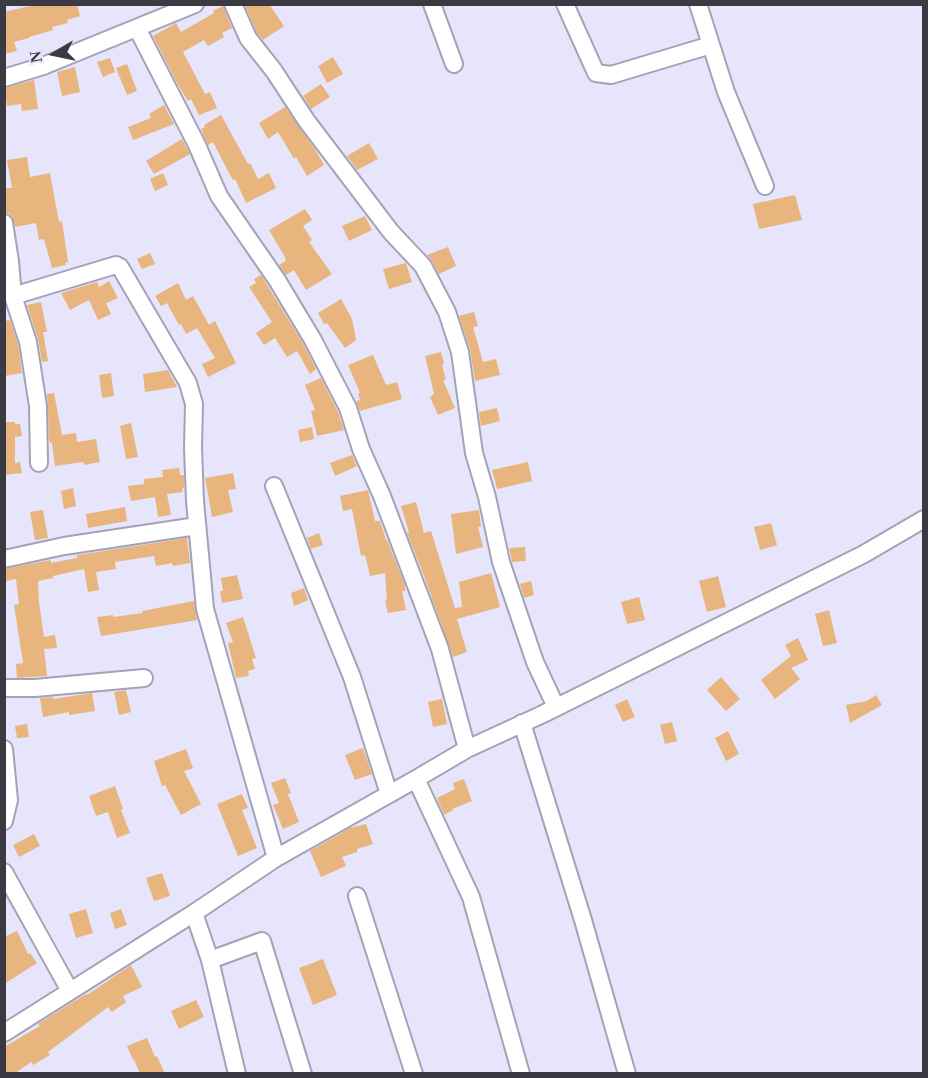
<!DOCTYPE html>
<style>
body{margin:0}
#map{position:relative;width:928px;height:1078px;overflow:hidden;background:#e7e5fc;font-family:"Times New Roman",serif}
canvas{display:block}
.frame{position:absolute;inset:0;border:6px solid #3b3a43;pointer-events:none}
.north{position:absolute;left:24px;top:24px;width:60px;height:60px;-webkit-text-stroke:4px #e7e5fc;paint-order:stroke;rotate:261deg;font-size:16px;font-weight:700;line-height:24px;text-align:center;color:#3b3a43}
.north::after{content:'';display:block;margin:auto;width:21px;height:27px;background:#3b3a43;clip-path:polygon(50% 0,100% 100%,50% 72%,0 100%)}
</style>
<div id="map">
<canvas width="928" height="1078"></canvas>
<div class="frame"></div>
<div class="north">N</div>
</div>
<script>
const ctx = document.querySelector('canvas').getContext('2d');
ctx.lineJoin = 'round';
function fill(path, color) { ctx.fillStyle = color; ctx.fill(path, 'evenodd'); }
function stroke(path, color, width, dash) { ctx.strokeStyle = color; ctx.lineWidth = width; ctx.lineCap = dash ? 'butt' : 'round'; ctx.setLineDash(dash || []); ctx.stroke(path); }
fill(new Path2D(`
 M29,4H77L80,16L67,20L68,23L52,27L53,30L29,37V38L14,42L17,51L4,54V12L30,6Z
 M247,4H269L284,26L263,40L257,33L245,6Z
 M223,6L232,28L222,33L224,37L208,46L204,40L183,52L205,94L210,92L217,108L199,115L191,99L188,101L178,85L153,36L176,23L181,32L214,13L213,11Z
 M333,57L343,74L327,83L318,66Z
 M110,58L115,72L103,77L97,62Z
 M127,64L137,91L127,95L116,68Z
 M75,67L80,92L62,96L57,72Z
 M34,80L38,109L22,111L21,104L7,106L5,88Z
 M321,84L330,97L311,109L303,96Z
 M164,105L174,124L133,140L128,127L151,118L149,114Z
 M285,107L315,149L324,165L307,176L296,157L294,159L278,132L268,139L259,123Z
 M221,115L248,164L250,163L258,179L269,173L276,188L246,203L235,179L233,180L228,171L213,142L208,145L201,129L205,127L204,125Z
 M182,139L190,154L154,174L146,161Z
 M369,143L378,159L357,170L347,156Z
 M27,157L30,177L50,173L59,222L62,221L68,262L65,263L66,265L52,268L44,239L39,240L36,223L15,227L12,217L8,213H4V188H12L7,160Z
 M163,173L168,185L155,191L150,179Z
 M795,195L802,220L759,229L753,204Z
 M305,209L312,220L303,226L312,240L309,242L332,274L306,290L294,270L286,275L279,265L286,261L285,260L286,259L269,230Z
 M365,216L372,230L349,241L342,226Z
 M448,247L456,266L439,274L432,261L427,255Z
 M150,253L155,264L142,269L137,259Z
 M406,263L412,282L389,289L383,269Z
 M261,275L304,345L316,369L310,374L297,351L287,357L275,338L264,345L256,333L272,322L249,287L256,283L254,279Z
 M109,281L118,298L106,303L111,314L98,320L89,300L70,310L61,293L97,282L99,287Z
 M178,283L186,300L193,296L209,325L215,321L236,363L208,377L202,364L215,358L197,328L186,334L181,324L179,325L167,303L161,306L155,296Z
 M341,299L352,319L356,340L345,348L327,323L324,324L318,313Z
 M41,302L47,332H43L48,361L42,362L38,339L27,305Z
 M474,312L478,326L473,327L483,362L496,359L500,375L475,381L470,349L459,316Z
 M10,320L18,344L22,373L4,376V321Z
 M441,352L444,364L442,365L446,380H443L455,408L438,415L430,397L434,394L425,356Z
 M373,355L386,385L397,382L402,399L360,411L356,401L360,400L358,393H360L348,365Z
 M168,370L177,387L145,392L143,374Z
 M111,373L114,396L102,398L99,375Z
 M321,378L338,412L344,430L317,436L311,411L315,410L305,385Z
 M54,393L62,435L76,433L77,442L96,439L100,462L84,465L83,462L55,466L52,443H50L49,439L48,406L47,394Z
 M497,408L500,421L481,426L479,412Z
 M4,422H15V424H20L22,436L15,437V463L20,462L22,473L4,475Z
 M131,423L138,457L126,459L120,426Z
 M312,427L314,439L300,442L298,430Z
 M352,455L357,466L335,476L330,463Z
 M528,462L532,481L497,489L492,470Z
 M179,468L180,475H184V488H182L183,492L167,494L171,515L158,517L155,497L131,501L128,486L144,484V479L163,477L162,470Z
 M233,473L236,489L228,490L233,512L212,517L205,478Z
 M73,488L76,506L64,509L61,491Z
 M368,490L375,521H380L386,540H387L405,585V591H402L406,610L388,613L385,601L387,600L385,573L370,576L365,555L361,556L352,509L343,511L340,496Z
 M416,502L424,533L431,531L455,608L462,607L459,582L491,573L500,607L457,619L467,652L453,657L424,576L407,533L409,532L401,506Z
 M125,507L127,521L88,528L86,514Z
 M43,510L48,538L35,540L30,512Z
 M479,510L481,527H478L483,547L456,554L451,514Z
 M771,523L777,545L760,550L754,527Z
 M319,533L323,545L311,549L307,538Z
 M187,538L190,563L173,566L172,563L156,566L154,556L115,562L116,569L96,572L99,590L88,592L84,569L53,576V578L38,581L39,602L44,637L55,635L57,648L44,649L47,676L17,678L16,664L23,663L14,605L19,604L16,579L6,581L4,569L51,560V563L77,558V555Z
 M525,547L526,561L512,562L509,548Z
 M237,575L243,599L222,603L220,591H223L221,578Z
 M718,576L726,607L707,612L699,581Z
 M531,581L534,595L524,598L520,584Z
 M304,588L308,600L294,606L291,593Z
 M639,597L645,620L627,624L621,602Z
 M194,601L197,620L101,636L97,617L113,615V617L143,613L142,611Z
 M829,610L837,643L823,646L815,614Z
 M243,617L256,658L252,659L255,669L248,671L249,676L236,678L228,643L233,642L226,623Z
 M798,638L808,660L791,668L800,679L775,699L761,680L791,656L785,645Z
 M721,677L740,699L726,711L707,690Z
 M126,690L131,712L119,715L114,692Z
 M92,693L95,711L69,715V712L43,717L40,698L53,697V699Z
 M876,695L882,705L850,723L846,705L867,701Z
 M442,699L447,724L433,727L428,702Z
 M627,699L635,717L623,722L615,705Z
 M672,722L677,741L665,744L660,725Z
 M27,724L29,737L17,738L15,726Z
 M728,731L739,754L726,761L715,738Z
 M363,748L372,774L355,780L345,755Z
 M186,749L193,768L184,771L201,804L181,815L165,785L162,786L154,761Z
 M285,778L291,793L288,794L299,822L283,829L273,805L279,803L271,783Z
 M464,779L472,801L452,809L453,810L444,815L437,798L455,789L453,783Z
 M115,786L123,809L121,810L130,833L117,838L108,812L96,816L89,796Z
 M242,794L248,808L242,810L257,848L238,856L217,804Z
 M366,824L373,844L357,849V852L342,857L346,866L321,877L310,851L350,828Z
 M34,834L40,846L19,857L13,845Z
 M162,873L170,896L154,901L146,878Z
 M86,909L93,933L76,938L69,914Z
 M121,909L127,925L115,929L110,913Z
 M17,931L28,954L30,953L37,963L4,984V937Z
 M323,959L337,995L313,1005L299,968Z
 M131,965L142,987L123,996L126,1002L112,1012L108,1007L48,1052L50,1055L33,1065L31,1062L14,1074H4V1047L40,1026L38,1024L86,994L87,995Z
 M196,1000L204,1017L179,1029L171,1011Z
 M147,1038L155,1057L157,1056L165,1074H140L134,1059L133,1060L127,1046Z`), '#e7b57d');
const minor = new Path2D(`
 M233,4L248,38L274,71L306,120L391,232L423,266L447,312L460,352L474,453L487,497L501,562L535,662L556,707
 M432,4L454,64
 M565,4L596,73L611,75L711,45
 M698,4L726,92L765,186
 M137,28L197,145L219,196L277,280L313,340L348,408L361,449L382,496L440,649L467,749
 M4,78L43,66L195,4
 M4,223L10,261L13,296L28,342L38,406L39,463
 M13,296L116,265L120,267L188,383L194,404L193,448L195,501L205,609L276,858
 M274,486L352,677L389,794
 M4,559L64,546L197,526
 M4,688H35L144,678
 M522,723L583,920L627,1074
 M4,749L9,800L4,821
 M416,779L471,897L521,1074
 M4,872L70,991
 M357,896L414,1074
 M194,913L210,960L237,1074
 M210,960L262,941L303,1074
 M4,1033L194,913L276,858L416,779L467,749L543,714L864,554L924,519`);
stroke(minor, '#a4a2b7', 20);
stroke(minor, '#fff', 16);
</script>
